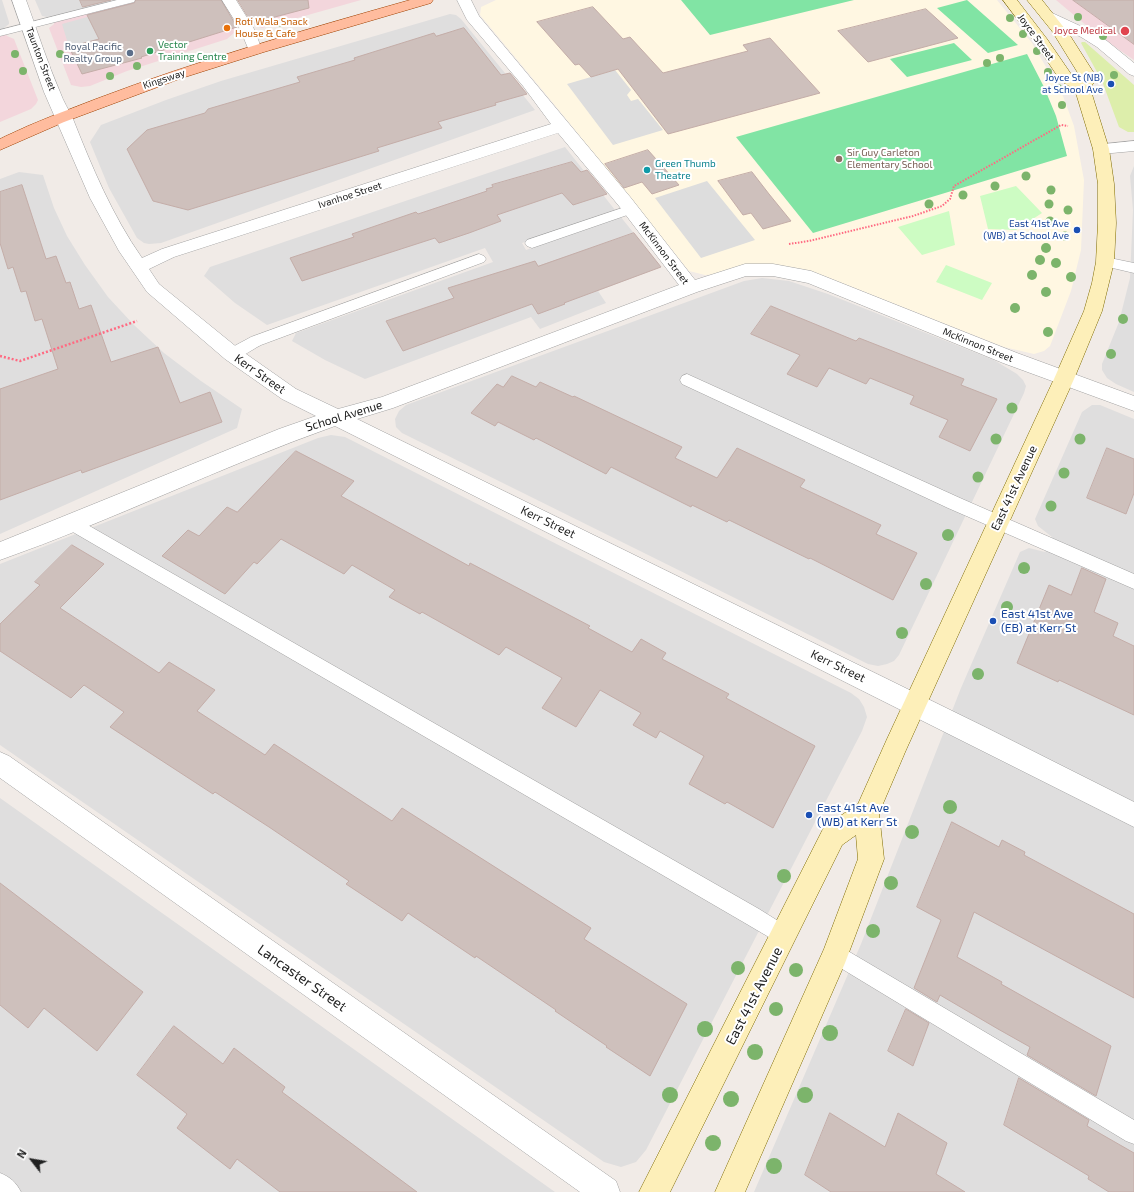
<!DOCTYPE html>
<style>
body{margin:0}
#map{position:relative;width:1134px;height:1192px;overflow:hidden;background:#f1ebe7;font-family:"Exo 2",sans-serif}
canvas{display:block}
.north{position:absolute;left:12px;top:1140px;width:40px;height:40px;-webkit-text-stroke:3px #fff;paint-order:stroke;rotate:301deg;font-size:11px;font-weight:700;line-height:16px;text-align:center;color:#212121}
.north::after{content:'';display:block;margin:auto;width:14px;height:18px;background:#212121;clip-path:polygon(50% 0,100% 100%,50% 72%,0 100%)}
</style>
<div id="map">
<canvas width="1134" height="1192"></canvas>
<div class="north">N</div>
</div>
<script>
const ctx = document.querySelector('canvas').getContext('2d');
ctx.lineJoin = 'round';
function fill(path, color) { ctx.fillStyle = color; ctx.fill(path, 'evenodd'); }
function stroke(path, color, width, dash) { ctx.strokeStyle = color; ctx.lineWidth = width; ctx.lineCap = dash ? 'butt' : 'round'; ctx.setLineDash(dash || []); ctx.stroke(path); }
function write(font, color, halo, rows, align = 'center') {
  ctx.font = font + ' "Exo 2",sans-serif'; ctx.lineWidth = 4; ctx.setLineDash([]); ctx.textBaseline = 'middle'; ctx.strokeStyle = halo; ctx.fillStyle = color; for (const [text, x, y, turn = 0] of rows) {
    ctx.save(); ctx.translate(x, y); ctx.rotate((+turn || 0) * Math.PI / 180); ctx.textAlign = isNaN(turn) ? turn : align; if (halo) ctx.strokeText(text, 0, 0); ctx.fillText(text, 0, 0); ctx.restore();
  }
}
fill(new Path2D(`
 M0,0H2L9,22V24L4,28L5,32L0,33Z
 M35,0H130L47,17L42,16Z
 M450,14L456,15L461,19L535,110L161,243L149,244L144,243L137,238L109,188L90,142L101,125L166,100L221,81Z
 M565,147L615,210L522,243L526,250L620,216L661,267L598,291L606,303L540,329L531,317L365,379L325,360L292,341L296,333L493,262L485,248L267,325L235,303L204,276L210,267Z
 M1134,166V392L1116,384L1107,378L1102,370V364L1119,322L1130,278L1133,210L1130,176Z
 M19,172L43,175L54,208L67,236L85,265L108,297L134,325L164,353L201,381L242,409L237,428L0,534V179Z
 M762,278L789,281L828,294L994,360L1017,374L1023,380L1026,386L1024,393L899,655L894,661L887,664L878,666L868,664L402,433L396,427L395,419L399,411L406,405L744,281Z
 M1092,405H1100L1134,419V1192H754L861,944L961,688L1020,552L1029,548L1045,552L1052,537L1038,526L1035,519L1082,412Z
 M331,435L345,437L851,693L859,699L864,707L867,717L862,731L646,1150L636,1162L621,1167L604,1162L0,745V564L318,438Z
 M0,798L555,1192H0Z`), '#dfdede');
fill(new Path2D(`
 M130,0H217L236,29L235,32L227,39L127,71L90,86L81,87L71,85L49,28L54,24L53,20Z
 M240,0H361L262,28L256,26L254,24Z
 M1056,0H1134V60L1099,36Z
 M5,32L7,36L14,39L38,100L36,104L31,109L0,122V33Z`), '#f3d6dc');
fill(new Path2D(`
 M496,0H997L1032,43L1063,96L1074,126L1084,180L1081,250L1071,291L1050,346L1044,351L1034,354L1004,347L819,274L796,269L705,275L689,271L558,109L480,15L481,7Z`), '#fff7e2');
fill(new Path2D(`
 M1082,42H1085L1134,85V132H1128L1119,127L1102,81L1081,43Z`), '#ddeeab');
fill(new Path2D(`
 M1016,186L1042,213L1016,230L988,229L980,196Z
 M949,211L955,245L922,255L898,227Z
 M946,265L992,283L982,300L936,282Z`), '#cdfcc3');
fill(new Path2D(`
 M681,0H854L710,35Z
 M967,0L1018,45L988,53L937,8Z
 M954,43L972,60L907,77L890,59Z
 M1027,54L1044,87L1056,116L1067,156L813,233L736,137Z`), '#81e4a4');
fill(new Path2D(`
 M120,8L131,31L69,47L62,24Z
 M615,70L631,90L627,95L631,101L638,99L663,130L613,145L567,84Z
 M707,181L755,240L701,258L655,198Z`), '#ddd');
const building = new Path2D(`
 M80,0H111L83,7Z
 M136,0H221L237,27L141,57L142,58L82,74L69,47L99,39L87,15L134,3Z
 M238,0H308L309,8L252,23Z
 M1073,0H1134V44Z
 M593,7L623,39L630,37L663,73L748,51L743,45L770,38L820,93L668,134L618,69L591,77L579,64L575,65L537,22Z
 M926,9L958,38L868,62L838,31Z
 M464,28L501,75L510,73L527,94L495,103L496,105L438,122L442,128L377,148L379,151L188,210L153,201L127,149L147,130L205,113L208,109L300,82L297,77L355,60L354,58L434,33L436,36Z
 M648,150L679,185L652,194L642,182L624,188L605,164Z
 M572,162L581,172L587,170L607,194L573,205L562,193L497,215L501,221L469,233L439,243L435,238L302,281L290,258L354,237L352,234L416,212L418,214L487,191L486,189L493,187L492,185Z
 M752,172L769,194L791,221L763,229L751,213L743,215L718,181Z
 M22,185L46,259L56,256L66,283L70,282L79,309L91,305L111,362L158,347L180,403L210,392L222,422L82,473L81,470L0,500V389L58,369L42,319L35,321L26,291L21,292L13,267L8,269L0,243V192Z
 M634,233L661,267L564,303L565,304L538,314L532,304L403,351L386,321L454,298L448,288L535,261L538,266Z
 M771,306L856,341L859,338L964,379L961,385L997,399L970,451L939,437L948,420L910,404L914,396L870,378L866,384L829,368L817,387L787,374L800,355L751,334Z
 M512,376L536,387L540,382L573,397L574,396L682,447L675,458L717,478L737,448L805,480L800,487L881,525L876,534L917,553L893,600L810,558L809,559L729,520L727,522L692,505L691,507L611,467L606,474L536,438L534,440L498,422L495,426L471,413L497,384L503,387Z
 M1107,448L1134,459V493L1126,514L1087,498Z
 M296,451L354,481L341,496L469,566L470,563L590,626L588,628L632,652L641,639L666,653L662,659L729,694L726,698L815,746L773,828L727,802L725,804L689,784L704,756L660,731L656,738L633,725L641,713L600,690L576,727L542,708L562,678L506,647L499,655L422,612L420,614L389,597L395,590L352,565L344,574L281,539L257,564L254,562L225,594L162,556L188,530L199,536L227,507L237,512Z
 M72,545L104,564L60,608L159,673L169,662L215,690L197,711L265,755L274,744L392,821L402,808L591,928L584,939L687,1004L650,1076L606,1047L607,1046L555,1011L556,1010L476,956L475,958L408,913L402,921L346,884L349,881L269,827L215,792L213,794L110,727L124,712L84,685L71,698L0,651V624L40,585L35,582Z
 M1082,568L1106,579L1094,612L1118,623L1113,636L1134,646V715L1059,680L1058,682L1017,663L1049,585L1071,595Z
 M952,822L999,847L1002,840L1025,852L1024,855L1134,914V998L974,912L957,957L1002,982L1001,984L1111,1046L1096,1096L1027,1055L1030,1047L998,1029L940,995L937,1002L914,988L941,920L917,907Z
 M0,883L143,992L97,1051L44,1008L28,1028L0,1005Z
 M906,1009L929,1023L913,1066L888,1051Z
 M174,1026L223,1064L234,1048L285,1087L282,1092L417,1192H280L237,1159L230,1169L177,1128L187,1114L137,1075Z
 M1019,1078L1089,1120L1087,1126L1134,1153V1192H1109L1088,1179L1089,1176L1004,1125Z
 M830,1113L885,1147L898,1113L947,1143L936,1174L965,1192H831L805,1175Z`);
fill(building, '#cec0bc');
stroke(building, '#c4ada8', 1);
const service = new Path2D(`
 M117,0H135L134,2L0,36V30Z
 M631,205L636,206L638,209L636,212L532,248L527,246L525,243L527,240Z
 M479,254L484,256L486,259L484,262L261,345C251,350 238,361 227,358L225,354L227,350L251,337Z
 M1105,257L1134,263V273L1100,265L1098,262L1100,259Z
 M687,374L960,498L1134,574V589L948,508L682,384L680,380L682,376Z
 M72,516L759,909L791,929L794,936L791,943L784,946L745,923L66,528L64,523L66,518Z
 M836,944L1134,1120V1144L1126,1141L829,961L826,954L829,947Z
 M0,1173C10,1177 16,1182 21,1192H0Z`);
const minor = new Path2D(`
 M12,0H26C37,30 47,62 60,92C63,101 69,110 73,119C92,167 112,215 142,258L162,249L551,124L523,86L467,20L457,0H471L479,16L631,198L695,280L745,264H773L811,271L1017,353L1134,396V411L1003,363L808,283L773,276H746L697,292L393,408L357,419L985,727L1134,802V827L335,426C222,466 114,520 0,560V542L279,429L316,416L282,399L225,359L147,292L119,251L90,198L44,92ZM558,133L619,206L679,285L382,397L338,409L296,389L239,349L159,284L149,269L174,257Z
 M222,0H236L254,29L262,50L260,53L255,54L250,53L240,29Z
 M1050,12L1091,31L1107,41L1134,63V76L1129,74L1097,47L1081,37L1045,19L1043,16L1045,13Z
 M1134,141V151L1101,154L1095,153L1093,149L1095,145Z
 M0,752L9,756L616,1181L620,1192H580L0,778Z`);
const secondary = new Path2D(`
 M1003,0H1017L1047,39L1071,74L1080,80L1081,78L1052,31L1027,0H1042L1069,34L1097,78L1090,88L1109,149L1114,184L1116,223L1114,262L1102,311L1074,379L906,750L879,813L884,859L845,963L745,1192H715L824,949L858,859L856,835L842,845L670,1192H639L824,827L858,804L887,739L1054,379L1084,311L1092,283L1096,262L1098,223V184L1093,149L1075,90L1060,80L1036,44Z`);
const primary = new Path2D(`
 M410,0H433L431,3L264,52L182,78L64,122L0,150V139L6,136C35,122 65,111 96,99C199,60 304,30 410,0Z`);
stroke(service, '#a2a2a2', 1);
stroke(minor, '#a2a2a2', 1);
stroke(secondary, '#7f6b00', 1);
stroke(primary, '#9d4000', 1);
stroke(new Path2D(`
 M789,244L809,241L913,216L942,206L950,199L954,186L1061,125L1068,126`), '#ff6a82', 2, [1.5, 1.5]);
stroke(new Path2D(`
 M0,356L20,361L137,321`), '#ff6a82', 2.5, [2, 2]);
fill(service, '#fff');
fill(minor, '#fff');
fill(secondary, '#fdefb9');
fill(primary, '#ffbc9e');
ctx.fillStyle = '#7cb46b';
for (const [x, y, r] of [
 [1078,17,4],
 [1010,18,4],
 [280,23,4],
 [1023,34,4],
 [1103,36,4],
 [1037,51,4],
 [15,54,4],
 [60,54,4],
 [1000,58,4],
 [987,63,4],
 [137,66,4],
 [23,71,4],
 [1048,72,4],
 [1114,75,4],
 [110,76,4],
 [1058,88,4],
 [1062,105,4],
 [1026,176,4.5],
 [995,186,4.5],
 [1051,190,4.5],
 [963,195,4.5],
 [929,204,4.5],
 [1049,204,4.5],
 [1068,210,4.5],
 [1050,221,4.5],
 [1065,236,4.5],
 [1046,248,5],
 [1040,260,5],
 [1056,263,5],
 [1032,275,5],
 [1071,277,5],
 [1046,292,5],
 [1015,308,5],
 [1123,319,5],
 [1048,332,5],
 [1111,354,5],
 [1012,408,5.5],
 [996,439,5.5],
 [1080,439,5.5],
 [1064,473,5.5],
 [978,477,5.5],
 [1051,506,5.5],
 [948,535,6],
 [1024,568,6],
 [926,584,6],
 [1007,607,6],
 [902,633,6],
 [978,674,6],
 [950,807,7],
 [912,832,7],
 [784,876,7],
 [891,883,7],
 [873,931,7],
 [738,968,7],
 [796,970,7],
 [776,1009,7],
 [705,1029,8],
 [830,1033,8],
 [755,1052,8],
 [670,1095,8],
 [805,1095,8],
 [731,1099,8],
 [713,1143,8],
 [774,1166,8]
]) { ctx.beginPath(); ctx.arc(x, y, r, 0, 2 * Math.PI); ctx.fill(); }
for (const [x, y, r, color] of [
 [227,28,4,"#e8710a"],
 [1125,31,5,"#e0444e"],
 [150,51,4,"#2e9e5b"],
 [130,53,4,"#5c6f8a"],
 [1111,84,4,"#1a4fb4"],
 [839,159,4,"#8d6e63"],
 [647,170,4,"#0f9aa8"],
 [1077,230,4,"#1a4fb4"],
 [993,621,4,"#1a4fb4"],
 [809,815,4,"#1a4fb4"]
]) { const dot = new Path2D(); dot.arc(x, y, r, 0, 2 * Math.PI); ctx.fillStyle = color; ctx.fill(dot); stroke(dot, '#fff', 1.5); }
write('10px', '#c56008', '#fff', [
 ["Roti Wala Snack",235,22],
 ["House & Cafe",235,34]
], 'left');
write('10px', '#be3a42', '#fff', [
 ["Joyce Medical",1116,31]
], 'right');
write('10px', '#212121', '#fff', [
 ["Joyce Street",1036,37,54],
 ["Taunton Street",41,59,69],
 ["Kingsway",164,79,-18],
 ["Ivanhoe Street",350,195,-18],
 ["McKinnon Street",664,253,53],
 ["McKinnon Street",978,345,22]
]);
write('10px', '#27864d', '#fff', [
 ["Vector",158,45],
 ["Training Centre",158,57]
], 'left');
write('10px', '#4e5e75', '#fff', [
 ["Royal Pacific",122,47],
 ["Realty Group",122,59]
], 'right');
write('10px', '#164399', '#fff', [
 ["Joyce St (NB)",1103,78],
 ["at School Ave",1103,90],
 ["East 41st Ave",1069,224],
 ["(WB) at School Ave",1069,236]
], 'right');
write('10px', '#785e54', '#fff', [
 ["Sir Guy Carleton",847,153],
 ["Elementary School",847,165]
], 'left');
write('10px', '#0d838f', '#fff', [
 ["Green Thumb",655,164],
 ["Theatre",655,176]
], 'left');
write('12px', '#212121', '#fff', [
 ["Kerr Street",260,374,35],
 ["School Avenue",344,416,-17],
 ["East 41st Avenue",1014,488,-65],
 ["Kerr Street",548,522,26],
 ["Kerr Street",838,666,26]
]);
write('12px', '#164399', '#fff', [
 ["East 41st Ave",1001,614],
 ["(EB) at Kerr St",1001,628],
 ["East 41st Ave",817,808],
 ["(WB) at Kerr St",817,822]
], 'left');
write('14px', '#212121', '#fff', [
 ["Lancaster Street",302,978,35],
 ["East 41st Avenue",754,996,-63]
]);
</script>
